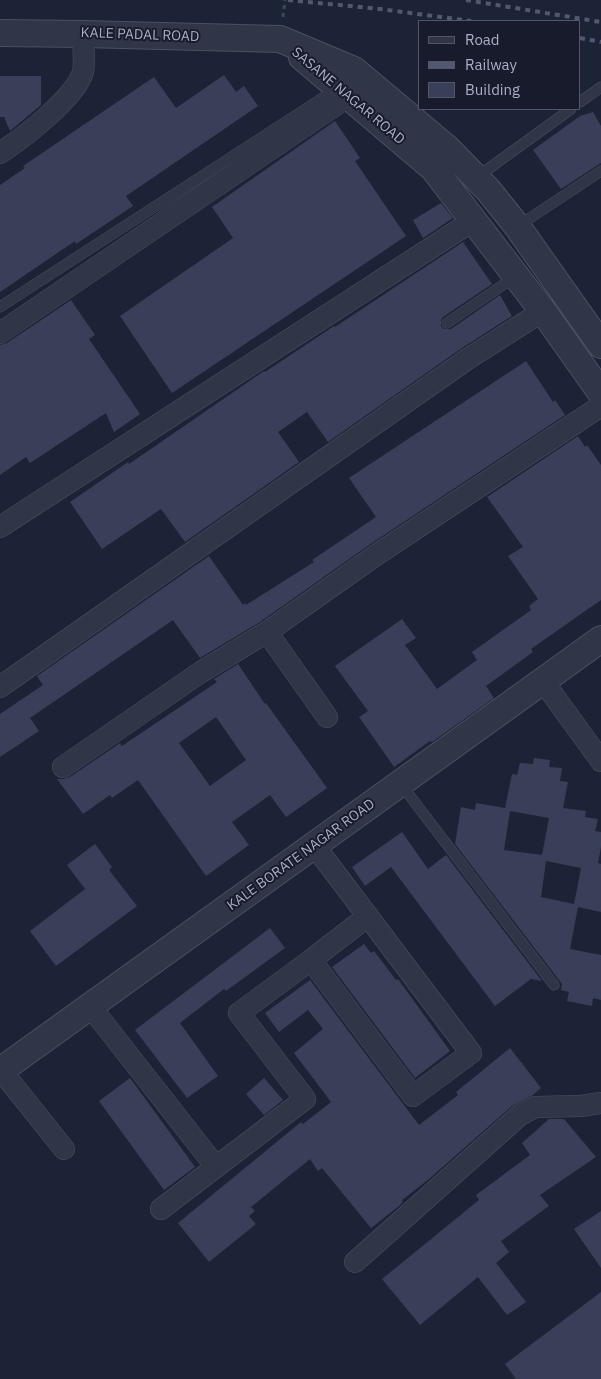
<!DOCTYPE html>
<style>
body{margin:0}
#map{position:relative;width:601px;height:1379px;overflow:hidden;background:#1d2337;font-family:"IBM Plex Sans",sans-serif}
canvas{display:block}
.legend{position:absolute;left:418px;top:20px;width:162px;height:90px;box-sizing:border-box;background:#171b2c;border:1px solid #525669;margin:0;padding:6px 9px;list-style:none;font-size:15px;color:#aaafc5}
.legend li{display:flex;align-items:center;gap:10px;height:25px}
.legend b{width:25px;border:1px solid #525669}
</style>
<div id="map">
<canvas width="601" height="1379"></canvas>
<ul class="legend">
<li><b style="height:6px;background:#313548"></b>Road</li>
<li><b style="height:6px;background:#52586f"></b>Railway</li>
<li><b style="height:14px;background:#393f58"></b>Building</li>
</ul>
</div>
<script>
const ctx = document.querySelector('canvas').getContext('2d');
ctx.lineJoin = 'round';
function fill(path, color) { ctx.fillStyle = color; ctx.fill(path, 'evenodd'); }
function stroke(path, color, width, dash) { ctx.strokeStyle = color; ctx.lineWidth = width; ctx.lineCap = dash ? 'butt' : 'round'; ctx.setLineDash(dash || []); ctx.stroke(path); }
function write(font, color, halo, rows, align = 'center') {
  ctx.font = font + ' "IBM Plex Sans",sans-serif'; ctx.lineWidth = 4; ctx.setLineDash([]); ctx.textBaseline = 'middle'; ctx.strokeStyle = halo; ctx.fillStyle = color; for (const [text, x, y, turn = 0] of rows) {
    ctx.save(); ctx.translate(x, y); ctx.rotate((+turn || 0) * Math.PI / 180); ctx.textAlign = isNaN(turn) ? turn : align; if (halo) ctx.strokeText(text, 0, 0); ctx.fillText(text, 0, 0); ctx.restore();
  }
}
fill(new Path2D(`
 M224,75L236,92L244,86L258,106L126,196L133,206L76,244L75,241L0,292V185L25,168L23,166L154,77L176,108Z
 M0,76H41V105L10,131L4,117H0Z
 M593,112L601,126V163L561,189L533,150L580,116Z
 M335,121L360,158L355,161L406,236L172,393L120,316L233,238L212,207Z
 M441,203L453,218L423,238L413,220Z
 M463,242L492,284L443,317L441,320V326L444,329H451L500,295L512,316L462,348L328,442L307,412L278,432L299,462L185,542L161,509L102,549L70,502L128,462L129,464L264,371L265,372L334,326L335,327Z
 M71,300L95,335L89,339L140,414L114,432L106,413L30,463L26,457L0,475V345L7,343Z
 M526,361L553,402L555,400L565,415L372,543L260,622L200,658L173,620L30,718L39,731L0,757V714L43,685L37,676L209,556L243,605L245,603L246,605L314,562L312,560L376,517L349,478Z
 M578,436L585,447L587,445L601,465V600L531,649L533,652L486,686L494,698L432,742L430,741L394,767L359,717L368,711L335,666L402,619L416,638L405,645L437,689L477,660L472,652L531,610L529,606L538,599L508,556L523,547L487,497Z
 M238,664L265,704L266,703L327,788L286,817L270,795L232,822L249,845L206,876L138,780L112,798L110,795L83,814L57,779H64L70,777L120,743L122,746L217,682L214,679ZM216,717L246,760L210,786L179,743Z
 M534,758L550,760L549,767L562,768L560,781L568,782L563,808L586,811L585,817L598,819L595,831L601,832V847L598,863L601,864V912L578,907L570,949L601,955V1000L593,998L592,1006L567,1001L569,992L561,990L562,984L455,844L461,807L475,810L476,803L505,808L512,774L517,775L520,763L533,764ZM510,811L549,818L542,855L504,850ZM546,861L581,868L574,904L541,897Z
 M402,832L428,869L446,855L542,981L531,979L495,1006L391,867L365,886L352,867Z
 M95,844L112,867L109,870L137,906L56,966L30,931L85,889L67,865Z
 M270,928L285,948L226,991L224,989L180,1023L218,1076L187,1098L135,1030Z
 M364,944L371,953L374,951L396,980L398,979L450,1051L415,1078L332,967Z
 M310,980L419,1125L458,1095L456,1092L510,1048L541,1088L533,1095L512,1106L429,1179L402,1200L403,1202L399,1206L371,1228L322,1168L318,1171L310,1159L251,1207L255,1211L249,1216L256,1224L209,1262L178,1223L301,1122L303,1124L331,1102L294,1053L323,1029L308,1010L279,1032L265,1013Z
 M130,1078L195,1167L164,1190L99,1101Z
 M264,1078L283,1100L264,1115L246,1094Z
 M549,1119H564L596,1157L540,1195L549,1206L501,1241L509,1252L496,1263L526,1302L507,1315L478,1277L420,1325L382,1279L479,1200L476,1195L530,1155L522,1143Z
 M601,1211V1268L574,1229Z
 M601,1292V1379H516L505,1364Z`), '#393f58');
const service = new Path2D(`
 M580,102L601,87
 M477,177L571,109
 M518,226L601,171
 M0,307L338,88
 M447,323L516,276
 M400,783L554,985`);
const minor = new Path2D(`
 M0,153C23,138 75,98 83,72C85,63 83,44 83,34
 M0,333L349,96
 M0,527L474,220
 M267,632L327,717
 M543,681L601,761
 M0,687L469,358L543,311
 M63,767L201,672L267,632L379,553L601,406
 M314,845L471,1053L413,1096L311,960L368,916
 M90,1006L216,1167
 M1,1070L64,1149
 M161,1209L305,1099L239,1013L311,960
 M355,1262L520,1115L535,1107L581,1106L601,1103`);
const tertiary = new Path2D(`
 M0,33L83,34L280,39L354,70L448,149L489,191L517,226L601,345
 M302,57L433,168L543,311L601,393
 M0,1071L601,639`);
stroke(service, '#4c5063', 11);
stroke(minor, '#4c5063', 22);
stroke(tertiary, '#4c5063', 28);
stroke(new Path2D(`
 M283,17L285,0`), '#3a4b53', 3, [4, 4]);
stroke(service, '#313548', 10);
stroke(minor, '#313548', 21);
stroke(tertiary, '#313548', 26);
stroke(new Path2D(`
 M288,0L380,9L471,21
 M466,0L601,22
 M580,38L601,42`), '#52586f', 4, [5, 5]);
write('14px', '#aaafc5', '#171b2c', [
 ["KALE PADAL ROAD",140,35,2],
 ["SASANE NAGAR ROAD",348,96,40],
 ["KALE BORATE NAGAR ROAD",301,855,-36]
]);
</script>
